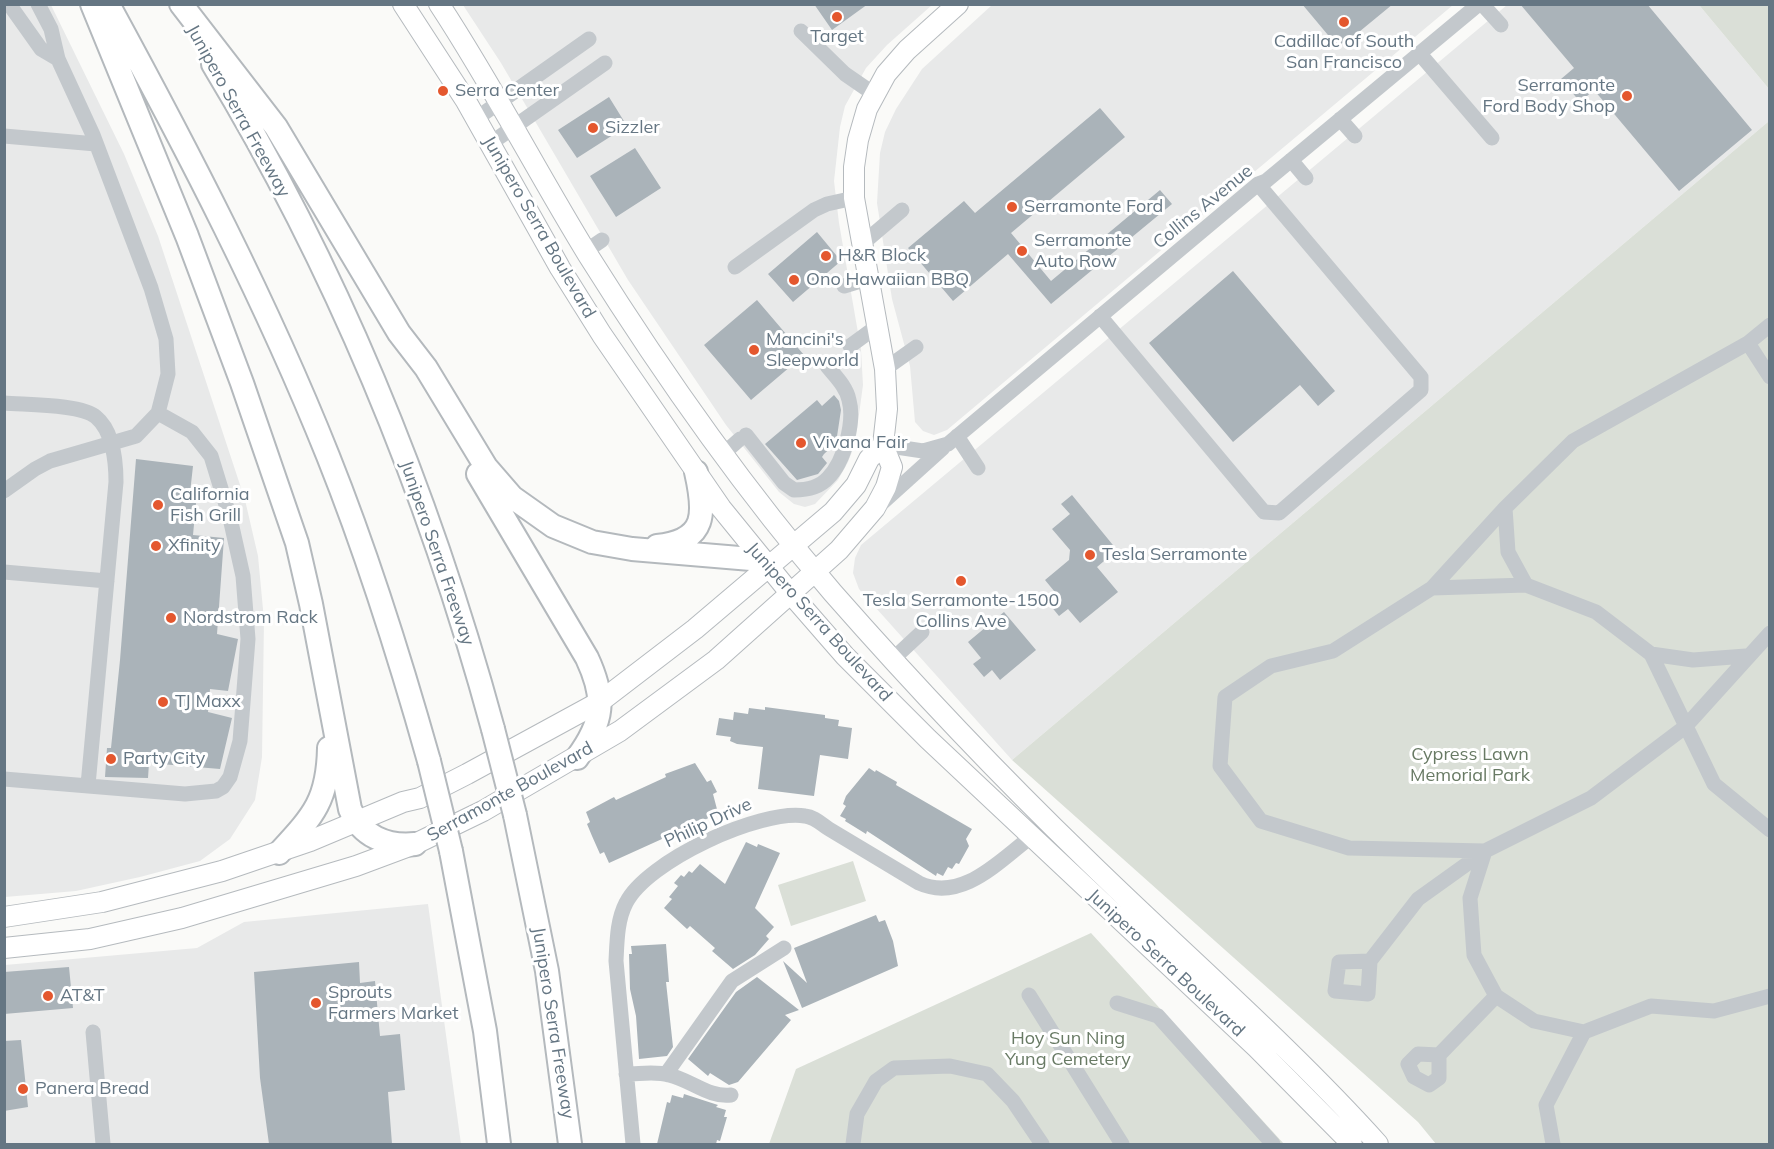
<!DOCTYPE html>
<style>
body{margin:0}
#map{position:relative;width:1774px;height:1149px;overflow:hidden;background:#fafaf8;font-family:Mulish,sans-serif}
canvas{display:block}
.frame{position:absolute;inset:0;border:6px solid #657683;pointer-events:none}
</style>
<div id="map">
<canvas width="1774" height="1149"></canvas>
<div class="frame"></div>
</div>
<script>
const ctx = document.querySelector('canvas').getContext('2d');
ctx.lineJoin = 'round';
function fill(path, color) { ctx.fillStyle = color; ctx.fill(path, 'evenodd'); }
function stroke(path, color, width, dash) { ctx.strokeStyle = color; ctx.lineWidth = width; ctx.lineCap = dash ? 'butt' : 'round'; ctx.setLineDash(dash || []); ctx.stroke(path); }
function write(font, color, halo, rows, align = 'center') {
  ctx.font = font + ' Mulish,sans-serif'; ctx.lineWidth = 6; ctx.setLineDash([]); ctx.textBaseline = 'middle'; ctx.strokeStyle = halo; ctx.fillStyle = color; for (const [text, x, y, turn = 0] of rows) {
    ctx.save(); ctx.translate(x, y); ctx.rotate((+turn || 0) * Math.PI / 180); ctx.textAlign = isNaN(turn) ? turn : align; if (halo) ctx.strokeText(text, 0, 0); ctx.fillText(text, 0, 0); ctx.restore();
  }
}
fill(new Path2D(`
 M5,5H51L124,154L158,236L245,500L258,556L264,620L262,757L255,800L230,839L200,861L140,877L76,891L5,897Z
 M463,5H932L887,45L866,68L845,106L840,127L834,181L839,223L861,350L863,385L855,444L848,462L838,480L815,504L805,507L794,504L779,492L726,425L628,280L501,63Z
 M992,5H1453L947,430L934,435L923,431L915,422L910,366L892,299L877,203L880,153L885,132L896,109L922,69Z
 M1507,5H1699L1769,89V121L1012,760L859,589L853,573L855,558L861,545Z
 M428,904L461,1144H5V965L197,948L244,922Z`), '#e8e9e9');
fill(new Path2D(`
 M1699,5H1769V89Z
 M1769,121V1144H1436L1418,1122L1012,760Z
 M853,861L866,901L791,926L778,885Z
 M1091,933L1284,1144H769L796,1069Z`), '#dadfd7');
fill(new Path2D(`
 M814,4H868L832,30Z
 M1302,4H1393L1348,41L1347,39L1338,47Z
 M1520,4H1647L1752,130L1679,191L1594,90L1580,102L1561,79L1574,68Z
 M609,97L627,126L577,158L558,130Z
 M1100,108L1125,137L1011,233L1051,281L1160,190L1172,204L1051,304L1008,254L953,301L908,248L964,201L975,213Z
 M635,148L661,188L616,217L590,176Z
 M817,232L841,261L793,302L768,274Z
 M1233,271L1335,391L1318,406L1300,385L1233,442L1149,343Z
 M757,300L804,355L751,400L704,345Z
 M834,395L839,401L841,410L836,443L824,454L822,457L827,463L818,474L797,480L765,444L817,400L822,406Z
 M136,459L193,466L189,502L196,503L193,535L224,538L217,634L238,639L228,691L210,689L208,712L232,718L220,769L149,763L148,778L105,777L107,748H111L120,660Z
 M1072,495L1117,550L1097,567L1118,592L1080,623L1068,609L1059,616L1050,605L1059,597L1045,580L1069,560L1070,550L1052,529L1070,514L1061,504Z
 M1004,612L1036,650L1000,680L992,670L984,677L973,664L981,658L968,642Z
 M765,707L825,715V718L839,720L838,726L852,728L848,759L820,755L814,796L758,789L763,747L737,744L730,741L731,737L716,735L719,718L733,720L734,712L748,714L749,708L765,710Z
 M695,763L707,782L711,780L717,792L713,794L718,813L674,836L673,834L609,863L604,852L600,854L592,836L587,824L590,822L586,812L614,797L616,800L666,777L665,774Z
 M869,768L875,772L876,770L897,782L896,785L972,829L966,839L969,846L959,864L956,863L952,869L948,867L943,876L937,873L936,876L867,831L866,834L845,821L846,819L840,816L846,806L843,804L846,796Z
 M746,842L757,847L758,844L780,853L755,908L774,927L766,936L769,939L755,955L733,969L712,951L715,948L690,926L687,929L664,908L672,899L669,897L678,886L674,883L681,875L684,877L689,871L692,873L700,864L725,884Z
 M876,915L879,922L885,920L893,941L898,966L802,1008L783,961L807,983L794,948Z
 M666,944L669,982H666L673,1047L667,1056L639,1059L636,1016L630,989L629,954H632L631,946Z
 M359,962L360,983L375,981L380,1036L400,1034L405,1090L388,1092L392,1144H269L260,1078L254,972Z
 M69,967L73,1008L4,1014V972Z
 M757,977L799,1010L785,1015L791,1020L738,1082L729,1085L710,1073L708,1076L688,1059L736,992Z
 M21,1040L28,1107L4,1111V1041Z
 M684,1094L718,1105L716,1107L726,1110L724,1117H727L720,1141L717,1140L716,1144H657L667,1102L670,1103L672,1095L683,1098Z`), '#aab3b9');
const major = new Path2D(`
 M403,4L466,101L560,268L602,335L721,508L791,594L845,656L928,739L1257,1048L1352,1144
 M439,4C493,86 537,172 588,255C662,373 742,487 833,593C913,684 997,773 1085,858C1182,953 1287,1043 1378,1144
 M4,917L102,902L222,871L310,841L403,802L420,798L467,774L601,701L695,629L833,512L856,485L869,459L883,445
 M4,948L90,939L182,918L356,866L415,844L483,811L620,731L716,660L839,550L875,508L886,487L892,467L883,445L887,409L885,369L854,198V167L858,140L867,109L886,74L907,50L958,4`);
const highway = new Path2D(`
 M92,4L187,236L242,383L297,543L311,604L350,809C361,836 387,847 415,844
 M108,4C188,151 266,301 328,456C368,556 400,658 429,761
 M181,4L276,127L399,333L426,368L486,467L512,497L553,526L592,542L632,549L751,559L769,567
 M213,64C338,271 430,497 493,729
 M478,474L587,658C606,699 604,721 577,758
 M657,546C708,541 705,512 696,472
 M515,815L547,971L570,1144
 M451,851L485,1031L499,1144
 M279,853C313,816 328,801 329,748`);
stroke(major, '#b5babe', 22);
stroke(highway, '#b4b9bd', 26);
stroke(new Path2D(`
 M9,4L41,49L58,59
 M1482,4L1501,25
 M801,31L845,74L874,94
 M1420,54L1492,138
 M477,118L589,39
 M1340,119L1355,136
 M4,136L96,144
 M491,143L605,63
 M1291,160L1306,178
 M862,244L902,210
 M586,251L602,240
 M735,267L814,210L827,204L854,198
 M844,286L867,279
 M1100,316L1264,512L1279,513L1421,390V377L1258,184
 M1748,343L1770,377
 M850,346L876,327
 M885,369L916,347
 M4,403C25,405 82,404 96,417C113,431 116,462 116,482L88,785
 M746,435L784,483L794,490C807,490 819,488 828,478C844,462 855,422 849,400C846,386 835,376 827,366
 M957,436L978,468
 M883,445L923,451L948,444L1258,184L1266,181L1479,4
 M723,454L740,439
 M4,491L35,469L50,461L136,436L158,413L168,374L166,339L151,288L93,135L58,59L51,29L38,4
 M881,504L943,448
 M1505,508L1508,552L1526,585
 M4,572L107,581
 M1432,588L1526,585L1596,612L1651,654L1714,784L1770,830
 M1651,654L1693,660L1746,656
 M893,659L922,632
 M4,779L185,794L216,791L223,787L230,777L240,741L248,639L243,576L230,518L211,456L192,432L158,413
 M1370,961L1339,962L1335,991L1368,994L1370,961L1418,899L1485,851L1591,798L1685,727L1770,633
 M1029,995L1122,1144
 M1117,1003L1158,1016L1273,1144
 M93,1032L103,1144
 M1584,1032L1534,1021L1496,996L1474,955L1470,898L1485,851L1349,848L1261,821L1220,766L1225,697L1271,666L1333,651L1432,588L1505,508L1573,441L1748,343L1770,325
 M1439,1055V1078L1429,1085L1414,1077L1408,1064L1418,1054L1439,1055L1496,996
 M626,1074C640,1074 656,1071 669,1075C691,1080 709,1098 731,1095
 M666,1074L732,981L784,948
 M633,1144L616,961C617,942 617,920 626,903C647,861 760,809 805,816C815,817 821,824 829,829C859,847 889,865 919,883C962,903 1000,860 1031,837
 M853,1144L857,1114L876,1081L894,1068L950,1066L987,1074L1013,1101L1042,1144
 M1553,1144L1546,1105L1584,1032L1651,1006L1714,1011L1770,996`), '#c3c8cc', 15);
stroke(major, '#fff', 20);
stroke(highway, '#fff', 22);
const highwayBridge = new Path2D(`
 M493,729L515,815
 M429,761L451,851`);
stroke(highwayBridge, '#b4b9bd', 26, []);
stroke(highwayBridge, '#fff', 22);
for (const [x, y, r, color] of [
 [837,17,6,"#e4572e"],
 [1344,22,6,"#e4572e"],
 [443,91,6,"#e4572e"],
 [1627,96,6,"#e4572e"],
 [593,128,6,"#e4572e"],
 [1012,207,6,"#e4572e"],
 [1022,251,6,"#e4572e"],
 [826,256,6,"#e4572e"],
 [794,280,6,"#e4572e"],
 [754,350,6,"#e4572e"],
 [801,443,6,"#e4572e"],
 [158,505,6,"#e4572e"],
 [156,546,6,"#e4572e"],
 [1090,555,6,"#e4572e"],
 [961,581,6,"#e4572e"],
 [171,618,6,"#e4572e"],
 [163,702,6,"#e4572e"],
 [111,759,6,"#e4572e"],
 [48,996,6,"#e4572e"],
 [316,1003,6,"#e4572e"],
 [23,1089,6,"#e4572e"]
]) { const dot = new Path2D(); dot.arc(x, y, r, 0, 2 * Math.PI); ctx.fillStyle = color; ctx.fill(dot); stroke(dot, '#fff', 2); }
write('18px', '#657683', '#fff', [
 ["Target",837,37,"center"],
 ["Cadillac of South",1344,42,"center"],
 ["San Francisco",1344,63,"center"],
 ["Serramonte",1615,86,"right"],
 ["Ford Body Shop",1615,107,"right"],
 ["Serra Center",455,91],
 ["Sizzler",605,128],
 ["Serramonte Ford",1024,207],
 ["Serramonte",1034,241],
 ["Auto Row",1034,262],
 ["H&R Block",838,256],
 ["Ono Hawaiian BBQ",806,280],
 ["Mancini's",766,340],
 ["Sleepworld",766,361],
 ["Vivana Fair",813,443],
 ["California",170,495],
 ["Fish Grill",170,516],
 ["Xfinity",168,546],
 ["Tesla Serramonte",1102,555],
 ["Tesla Serramonte-1500",961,601,"center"],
 ["Collins Ave",961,622,"center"],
 ["Nordstrom Rack",183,618],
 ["TJ Maxx",175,702],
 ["Party City",123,759],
 ["Sprouts",328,993],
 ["Farmers Market",328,1014],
 ["AT&T",60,996],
 ["Panera Bread",35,1089]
], 'left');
write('18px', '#657683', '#fff', [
 ["Junipero Serra Freeway",238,111,61],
 ["Collins Avenue",1203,207,-39],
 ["Junipero Serra Boulevard",539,227,60],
 ["Junipero Serra Freeway",437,553,71],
 ["Junipero Serra Boulevard",819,622,48],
 ["Serramonte Boulevard",510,792,-29],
 ["Philip Drive",708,823,-25],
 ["Junipero Serra Boulevard",1166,963,43],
 ["Junipero Serra Freeway",553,1023,81]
]);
write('18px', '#687a64', '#fff', [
 ["Cypress Lawn",1470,755],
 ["Memorial Park",1470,776],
 ["Hoy Sun Ning",1068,1039],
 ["Yung Cemetery",1068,1060]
]);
</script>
